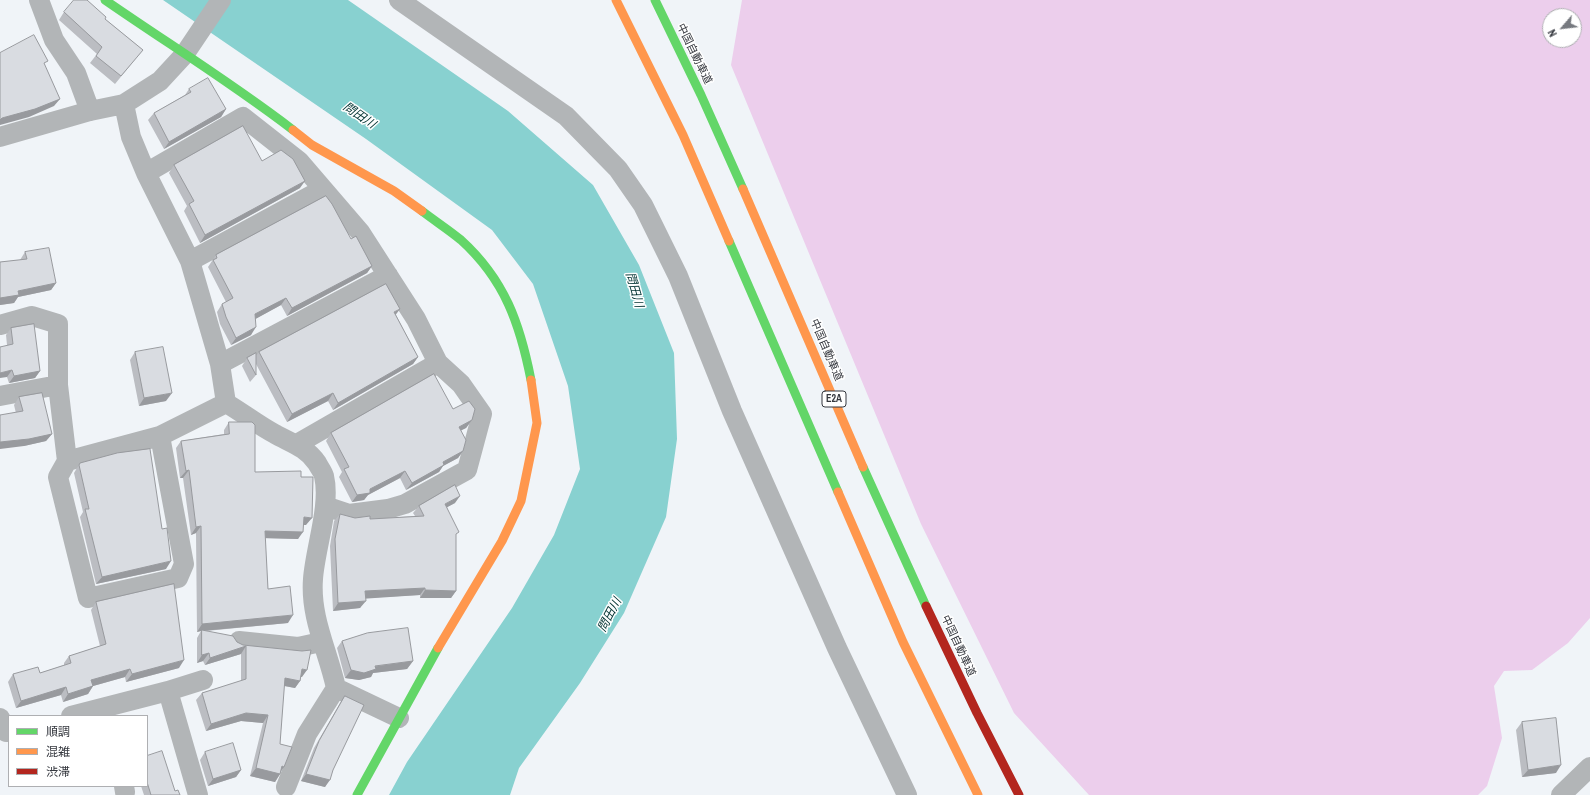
<!DOCTYPE html>
<meta charset="utf-8">
<style>
body{margin:0}
#map{position:relative;width:1590px;height:795px;overflow:hidden;background:#f0f4f8;font-family:"Archivo Narrow","Noto Sans JP",sans-serif}
canvas{display:block}
.legend{position:absolute;left:8px;top:715px;width:140px;height:72px;box-sizing:border-box;background:#fff;border:1px solid #aeafb2;margin:0;padding:5px 7px;list-style:none;font-size:12px;color:#34373e}
.legend li{display:flex;align-items:center;gap:8px;height:20px}
.legend b{width:20px;border:1px solid #aeafb2}
.north{position:absolute;left:1542px;top:8px;width:40px;height:40px;box-sizing:border-box;background:#fff;border:1px solid #aeafb2;border-radius:50%;rotate:242deg;font-size:11px;font-weight:700;line-height:16px;text-align:center;color:#34373e}
.north::after{content:'';display:block;margin:auto;width:14px;height:18px;background:#76797f;clip-path:polygon(50% 0,100% 100%,50% 72%,0 100%)}
</style>
<div id="map">
<canvas width="1590" height="795"></canvas>
<ul class="legend">
<li><b style="height:5px;background:#63d668"></b>順調</li>
<li><b style="height:5px;background:#ff974d"></b>混雑</li>
<li><b style="height:5px;background:#b3261e"></b>渋滞</li>
</ul>
<div class="north">N</div>
</div>
<script>
const ctx = document.querySelector('canvas').getContext('2d');
ctx.lineJoin = 'round';
function fill(path, color) { ctx.fillStyle = color; ctx.fill(path, 'evenodd'); }
function stroke(path, color, width, dash) { ctx.strokeStyle = color; ctx.lineWidth = width; ctx.lineCap = dash ? 'butt' : 'round'; ctx.setLineDash(dash || []); ctx.stroke(path); }
function write(font, color, halo, rows, align = 'center') {
  ctx.font = font + ' "Archivo Narrow","Noto Sans JP",sans-serif'; ctx.lineWidth = 3; ctx.setLineDash([]); ctx.textBaseline = 'middle'; ctx.strokeStyle = halo; ctx.fillStyle = color; for (const [text, x, y, turn = 0] of rows) {
    ctx.save(); ctx.translate(x, y); ctx.rotate((+turn || 0) * Math.PI / 180); ctx.textAlign = isNaN(turn) ? turn : align; if (halo) ctx.strokeText(text, 0, 0); ctx.fillText(text, 0, 0); ctx.restore();
  }
}
fill(new Path2D(`
 M742,0H1590V618L1568,643L1532,670L1504,671L1494,686L1502,738L1487,786L1478,795H1089L1014,713L921,524L731,65ZM1550,16H1574V40H1550Z`), '#ecceec');
fill(new Path2D(`
 M163,0H348L508,111L593,185L639,265L674,353L677,439L666,517L624,613L580,683L519,768L510,795H389L407,762L512,608L554,535L580,469L568,386L533,284L492,230L366,139Z`), '#88d1d0');
stroke(new Path2D(`
 M39,0L54,40L76,73L90,111
 M399,0L566,116L618,169L643,205L678,276L732,411L837,648L907,795
 M124,104L131,137L146,173L190,261L220,364L226,403C243,413 258,425 275,434C291,443 306,447 317,463C319,467 323,472 324,476C331,505 315,549 313,579C310,618 328,651 336,688L307,734L286,787
 M0,137L90,111L124,104L160,81L184,55L221,0
 M146,173L243,117L299,161L360,232L416,319L438,363L461,384L482,414L467,470L405,504L388,509L349,514L325,506
 M190,261L323,189
 M0,325L32,316L58,324V385L67,461L160,436L226,403
 M220,364L388,275
 M0,396L58,385
 M297,444L438,363
 M67,461L58,477L88,598L178,578L184,564L160,436
 M239,641L298,647L321,642
 M336,688L399,718
 M168,691L203,680
 M71,716L168,691L198,795
 M0,718L6,732L9,731
 M124,786L125,792
 M1561,795L1590,767`), '#b2b5b7', 20);
stroke(new Path2D(`
 M105,0C167,43 232,83 293,130
 M655,0L701,95L743,189
 M422,211C435,221 449,230 461,240C505,280 520,324 531,380
 M729,241L838,492
 M863,467L926,606
 M357,795L438,648`), '#63d668', 9);
stroke(new Path2D(`
 M616,0L683,135L729,241
 M293,130L312,145L394,191L422,211
 M743,189L863,467
 M838,492L903,642L978,795
 M438,648L502,541L521,501L537,423L531,380`), '#ff974d', 9);
stroke(new Path2D(`
 M926,606L977,713L1019,795`), '#b3261e', 9);
fill(new Path2D(`
 M64,12L105,19L143,50L137,57L115,84L90,63L97,54L59,20Z
 M189,89L226,109L221,117L164,149L148,120L154,113L185,95Z
 M262,161L300,188L200,243L184,211L187,206L169,173L174,165Z
 M351,239L372,266L367,273L287,316L281,305L255,319L251,335L231,345L220,324L217,312L222,304L226,302L208,267L216,255Z
 M25,252L56,283L51,290L18,297L14,303L0,305V262L20,260Z
 M396,315L418,357L413,364L333,410L328,401L287,422L256,364V375L250,382L242,366L247,358L256,356L259,352Z
 M11,328L40,371L35,378L9,383L7,377V345L6,335Z
 M135,352L166,401L139,406L130,360Z
 M19,397L52,434L46,441L24,446L14,405Z
 M453,409L472,420L466,428L461,430L463,451L458,458L443,466L439,472L406,490L400,478L368,495L364,500L352,502L339,477L342,472L326,441L331,433Z
 M229,422L255,472L301,477L306,525H303L298,539L265,538L268,589L288,623L206,631L243,645L302,677H301L300,681L295,688L284,686L280,744L281,771L280,774L275,782L250,776L263,723L241,721L206,731L196,700L202,693L241,681V654L205,665L203,661L197,663V638L201,631L197,632L196,533L191,535L183,478H180L176,448L181,441L224,434V430Z
 M80,463L166,569L96,584L80,517L83,512L74,473Z
 M455,503L447,507L456,537V591L451,598H420V595L365,598L360,608L333,611L330,546L334,521L340,514L355,518L370,519L415,516L413,513L419,506Z
 M96,602L179,668L126,682L125,677L93,686L88,694L63,702L61,695L16,708L8,682L13,674L40,673L64,665V663L69,656L100,646L91,610Z
 M342,641L413,661L407,669L373,673L371,677L359,680L345,678L337,648Z
 M345,696L333,770L325,787L301,781L314,748L340,703Z
 M1522,722L1556,773L1522,777L1516,730Z
 M205,752L241,770L236,777L208,786L200,760Z
 M147,756L175,791L180,795H144L141,786H147Z`), '#bbbdc2');
fill(new Path2D(`
 M60,99L54,106L29,117L0,125V120L2,118Z
 M226,109L221,117L164,149L169,142Z
 M305,181L300,188L200,243L205,235Z
 M372,266L367,273L287,316L292,308Z
 M56,283L51,290L18,297L14,303L0,305V298L18,291Z
 M286,298L281,305L250,322L255,314Z
 M400,309L394,317V312Z
 M256,327L251,335L231,345L236,338Z
 M418,357L413,364L333,410L338,403Z
 M12,370L7,377L0,378V373Z
 M40,371L35,378L9,383L14,376Z
 M172,393L166,401L139,406L144,398Z
 M333,393L328,401L287,422L292,414Z
 M472,420L466,428L454,434L459,427Z
 M52,434L46,441L24,446L0,449V442Z
 M463,451L458,458L443,466L439,472L406,490L412,483L443,462Z
 M189,470L183,478H180L186,471Z
 M405,471L400,478L368,495L364,500L352,502L357,495L370,489Z
 M460,496L455,503L440,511L445,504Z
 M304,517L312,518L306,525H298Z
 M201,526L196,533L191,535L196,527Z
 M265,531L303,532L298,539L260,538Z
 M171,561L166,569L96,584L102,577Z
 M425,588L420,595L360,599L365,591Z
 M425,590L456,591L451,598H420Z
 M366,601L360,608L333,611L338,603Z
 M293,615L288,623L202,631V630L201,631L197,632L202,624Z
 M246,646L241,654L205,665L210,658Z
 M209,653L203,661L197,663L202,655Z
 M184,660L179,668L126,682L132,674Z
 M413,661L407,669L373,673L371,677L359,680L345,678L351,670Z
 M130,669L125,677L86,688L91,680Z
 M302,669L307,670L302,677H297Z
 M285,678L300,681L295,688L280,685Z
 M93,686L88,694L63,702L68,694Z
 M66,687L61,695L16,708L21,701Z
 M246,713L268,715L263,723L241,721L206,731L211,724Z
 M1561,765L1556,773L1522,777L1528,770Z
 M282,766L284,767L279,774H280L275,782L250,776L256,768Z
 M241,770L236,777L208,786L213,779Z
 M306,774L330,780L325,787L301,781Z`), '#989a9e');
const building = new Path2D(`
 M74,0H87L106,17L105,19L143,50L121,76L96,56L102,47L64,12Z
 M34,35L48,61L44,63L60,99L35,109L2,118L0,120V53Z
 M208,78L226,109L169,142L154,113L191,92L189,89Z
 M243,126L262,161L281,150L293,159L305,181L205,235L189,204L194,201L174,165Z
 M326,196L332,204L351,239L356,236L372,266L292,308L286,298L255,314L256,327L236,338L226,317L222,304L233,298L213,260L217,258L216,255Z
 M49,248L56,283L18,291L19,295L0,298V262L27,259L25,252Z
 M386,284L400,309L394,312L418,357L338,403L333,393L292,414L259,352Z
 M34,324L40,371L14,376L12,370L0,373V347L13,344L11,328Z
 M163,347L172,393L144,398L135,352Z
 M256,353V375L247,358Z
 M434,374L453,409L469,401L475,409L472,420L459,427L466,440L463,451L443,462L444,465L412,483L405,471L370,489V493L357,495L344,469L349,467L331,433Z
 M42,393L52,434L29,439L0,442V415L23,411L19,397Z
 M229,422H252L255,425V472L301,471V477H313L312,518L304,517L303,532L265,531L268,589L290,586L293,615L202,624L201,526L196,527L189,470L186,471L181,441L229,434Z
 M150,449L162,529L167,528L171,561L102,577L85,509H89L79,465L80,463L117,453Z
 M455,485L460,496L445,504L459,532L456,534V591L425,590V588L365,591L366,601L338,603L335,539L340,514L355,518L370,516V519L424,516L419,506Z
 M174,584L184,660L132,674L130,669L91,680L93,686L68,694L66,687L21,701L13,674L38,667L40,673L71,663L69,656L106,644L96,602Z
 M408,628L413,661L375,666L376,669L364,673L351,670L342,641L367,633Z
 M202,630L233,636L237,642L243,645L302,651L311,650L307,670L302,669L300,681L285,678L280,744L292,747L284,767L282,766L280,774L256,768L268,715L246,713L211,724L202,693L246,679V646L210,658L209,653L202,655Z
 M345,696L364,705L333,770L330,780L306,774L319,741Z
 M1556,718L1561,765L1528,770L1522,722Z
 M233,743L241,770L213,779L205,752Z
 M162,751L175,791L178,790L180,795H151L147,782V756Z`);
fill(building, '#d9dce1');
stroke(building, '#989a9e', 1);
for (const [x, y, w] of [
 [834,399,24]
]) { const box = new Path2D(); box.roundRect(x - w / 2, y - 8, w, 16, 3); ctx.fillStyle = '#fff'; ctx.fill(box); stroke(box, '#34373e', 1); }
write('bold 10px', '#34373e', null, [
 ["E2A",834,399]
]);
write('11px', '#34373e', '#fff', [
 ["中国自動車道",694,54,64],
 ["中国自動車道",826,350,67],
 ["中国自動車道",958,646,65]
]);
write('italic 12px', '#003231', '#fff', [
 ["問田川",359,116,34],
 ["問田川",634,290,74],
 ["問田川",610,615,-62]
]);
</script>
